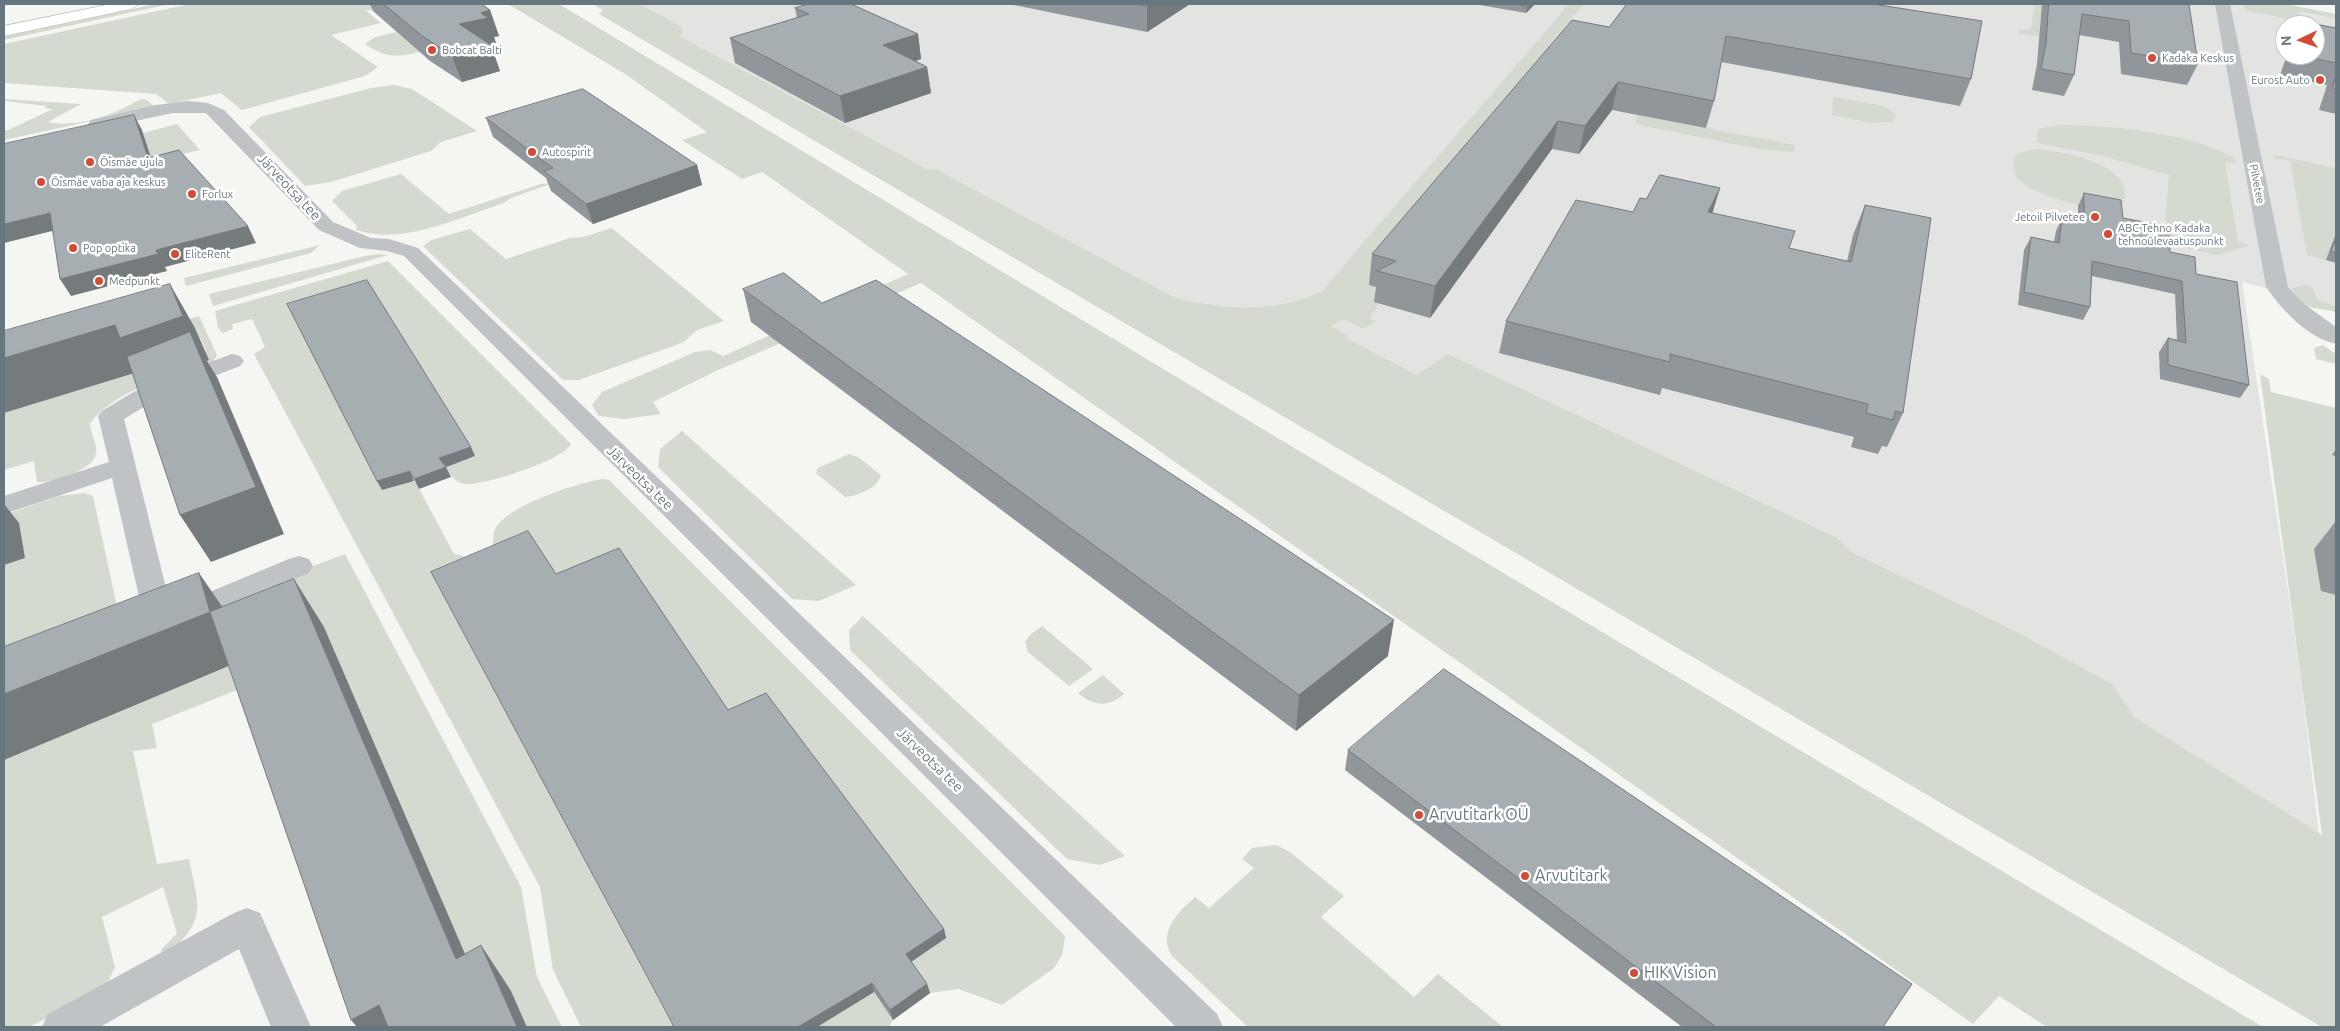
<!DOCTYPE html>
<meta charset="utf-8">
<style>
body{margin:0}
#map{position:relative;width:2340px;height:1031px;overflow:hidden;background:#f5f5f2;font-family:Ubuntu,sans-serif}
canvas{display:block}
.frame{position:absolute;inset:0;border:5px solid #677780;pointer-events:none}
.north{position:absolute;left:2275px;top:15px;width:50px;height:50px;box-sizing:border-box;background:#fff;border:1px solid #c2c9cc;border-radius:50%;rotate:267deg;font-size:14px;font-weight:700;line-height:20px;text-align:center;color:#677780}
.north::after{content:'';display:block;margin:auto;width:18px;height:22px;background:#d34b34;clip-path:polygon(50% 0,100% 100%,50% 72%,0 100%)}
</style>
<div id="map">
<canvas width="2340" height="1031"></canvas>
<div class="frame"></div>
<div class="north">N</div>
</div>
<script>
const ctx = document.querySelector('canvas').getContext('2d');
ctx.lineJoin = 'round';
function fill(path, color) { ctx.fillStyle = color; ctx.fill(path, 'evenodd'); }
function stroke(path, color, width, dash) { ctx.strokeStyle = color; ctx.lineWidth = width; ctx.lineCap = dash ? 'butt' : 'round'; ctx.setLineDash(dash || []); ctx.stroke(path); }
function write(font, color, halo, rows, align = 'center') {
  ctx.font = font + ' Ubuntu,sans-serif'; ctx.lineWidth = 5; ctx.setLineDash([]); ctx.textBaseline = 'middle'; ctx.strokeStyle = halo; ctx.fillStyle = color; for (const [text, x, y, turn = 0] of rows) {
    ctx.save(); ctx.translate(x, y); ctx.rotate((+turn || 0) * Math.PI / 180); ctx.textAlign = isNaN(turn) ? turn : align; if (halo) ctx.strokeText(text, 0, 0); ctx.fillText(text, 0, 0); ctx.restore();
  }
}
fill(new Path2D(`
 M622,4H2250L2336,19V306L2242,282L2300,672L2319,836L2200,871L732,67ZM2285,25H2315V55H2285Z`), '#e3e4e2');
fill(new Path2D(`
 M156,4H170L4,40V36Z
 M190,4H395L366,11L381,23L331,35L378,67L365,76L242,110L221,93L169,104L156,94L4,83V44Z
 M508,4H559L1266,431L2263,1027H2047L1999,996L1973,1024L921,283L716,371L653,402L661,414L624,419L599,416L592,405L602,392L695,352L710,350L723,356L908,274L762,172L742,179L682,140L707,132L625,74Z
 M592,4H640L682,27L681,37L929,170L936,169L1175,298C1225,310 1273,313 1321,292L1569,4H1584L1548,46L1556,48L1370,317L1375,322L1363,329L1344,319L1331,326L1348,336L1346,338L1417,375L1448,354L1837,538L1851,552L2017,632L2112,684L2134,717L2322,835L2260,374L2269,379L2271,392L2336,408V452L2332,455L2336,457V555L2321,591L2336,595V1027H2322L599,14L603,10Z
 M2035,4H2042L2044,37L2019,34V30L2031,29Z
 M2245,4H2285L2336,14V19L2300,12L2297,21L2245,10Z
 M396,32L420,52C396,57 387,59 365,44L375,37Z
 M394,85L412,89L477,131L441,142L431,151L331,182L305,186L249,127L260,117L371,88Z
 M1833,97L1884,106L1896,114L1893,122L1871,123L1832,115Z
 M4,99L81,104L48,122C82,128 112,115 141,99L147,100L155,107L4,140V130H8L53,109L44,108L47,106L4,101Z
 M1638,115L1795,145L1794,152L1759,149L1635,124Z
 M177,124L200,150L152,161L143,133Z
 M2059,125C2108,125 2193,133 2234,158L2237,163L2225,162L2238,242L2247,244L2248,246L2217,255L2162,243L2163,236L2177,233L2165,220L2169,175L2102,156L2037,143L2038,129Z
 M2038,149C2062,152 2128,163 2125,195C2125,200 2122,205 2118,207C2100,216 2029,194 2017,178C2012,171 2014,164 2015,156L2022,152Z
 M2276,155L2336,168V233L2326,260L2307,255L2290,161L2273,158Z
 M401,174L449,214L541,184L553,183L511,198L504,203C460,217 403,246 356,230L357,226L332,201L342,191Z
 M612,228L724,321L697,330L684,342L579,380H563L423,246L431,240L470,229L506,259L570,238L583,237Z
 M320,245L311,253L186,286L184,278Z
 M379,254L388,255L213,306L209,294L365,256Z
 M388,261L571,444C564,460 483,486 465,484C456,483 449,474 444,468L475,456L371,289L382,490L413,481L416,483L454,554L463,556L466,569L436,582L673,1027H581L553,970L540,887L254,354L265,347L252,319L232,324L233,329L223,333L218,328L215,311Z
 M2302,285L2313,287L2317,300L2336,306V312C2315,306 2302,313 2292,288Z
 M199,316L217,355L213,362C171,377 119,387 90,423C90,432 98,446 96,454C93,470 51,484 37,482L34,461L4,470V413L206,350L195,328L166,326Z
 M2323,345L2336,354V364L2316,359L2314,348Z
 M682,431L856,585L819,601L792,599L658,467L660,449Z
 M849,454L858,457L881,475C878,488 858,496 845,497L816,473L818,468Z
 M603,479L609,480L1065,936L1062,955L1054,968L1002,1005L959,989L930,993L908,964L946,938L732,720L560,584L493,548C493,542 493,534 495,529C508,505 577,483 603,479Z
 M84,493L93,496L116,602L111,612L4,660V565L25,557L4,515L59,496Z
 M345,554L521,887L537,977L562,1027H527L511,992L487,1005L252,684L152,724L157,748L133,751L157,864L189,859C200,913 207,919 163,959L161,950L177,933L163,887L102,917L115,967L108,982L89,997L29,1027H4V760L295,580L303,570Z
 M863,616L1125,856L1100,865L1067,859L850,650L849,630Z
 M1042,626L1093,669L1069,686L1028,652L1025,642L1031,634Z
 M1103,675L1124,694C1108,708 1094,706 1078,693Z
 M1276,845L1290,852L1344,896L1321,917L1414,997L1438,974L1503,1027H1248L1172,956C1157,933 1178,912 1195,897L1209,908L1254,868L1242,859L1252,848Z
 M874,992L893,1020L889,1027H817Z`), '#d5dad1');
const primary = new Path2D(`
 M111,4H139L131,9L4,36V26Z`);
stroke(primary, '#b0b5b8', 1);
fill(new Path2D(`
 M2215,4H2230L2288,287L2304,304L2336,327V344C2308,338 2282,310 2266,287Z
 M188,101L208,103L224,110L333,222L371,238L389,239L418,248L1217,1014L1223,1027H1176L404,256L387,251L360,248L319,230L206,113H173L97,129L91,128L88,124L91,120L156,105Z
 M232,354L240,356L244,361L240,366L160,397L124,419L171,608L289,559L299,556L309,559L313,566L309,573L194,622L183,625L175,622L171,631L160,634L149,631L145,623L112,478L4,514V496L109,462L98,416L102,411L142,387Z
 M247,908L260,913L311,1027H271L239,949L100,1027H42L48,1014L234,913Z`), '#bfc3c6');
fill(primary, '#fff');
fill(new Path2D(`
 M370,4H481L490,10L499,36L494,37L496,43L490,44L500,71L462,82L430,61L373,11Z
 M1009,4H1190L1147,32Z
 M1474,4H1535L1526,13Z
 M2042,4H2189L2198,64L2187,85L2121,74L2119,42L2079,35L2074,75L2064,96L2032,90L2037,64Z
 M795,8L918,34L921,59L916,61L927,67L931,93L845,123L735,63L730,38L797,18Z
 M1982,21L1971,79L1960,106L1721,62L1714,101L1706,128L1612,110L1579,154L1552,149L1430,318L1374,302L1376,287L1369,285L1372,254L1609,27Z
 M2304,22L2336,28V114L2319,110L2327,85L2280,75L2287,55H2315V25H2302Z
 M486,118L697,165L702,185L593,224L551,191L546,178L493,137Z
 M2084,193L2123,218L2170,252L2196,274L2249,385L2240,398L2160,379L2159,352L2168,338L2177,340L2175,294L2092,276L2090,307L2083,320L2018,305L2024,250L2031,237L2054,242L2056,231L2062,218L2078,221V206Z
 M1865,205L1903,413L1887,447L1882,446L1878,454L1851,447L1854,437L1662,388L1660,395L1499,353L1506,321L1633,212L1712,213L1789,248L1847,261L1853,235Z
 M2336,233V263L2326,260Z
 M743,289L822,303L1388,656L1296,731L751,322Z
 M2336,449V457L2332,455Z
 M2336,521V595L2321,591L2314,549Z
 M556,574L728,710L944,929L946,938L911,962L927,984L930,993L893,1020L874,992L817,1027H673Z
 M1348,750L1883,1027H1682L1345,770Z`), '#909699');
fill(new Path2D(`
 M1150,4H1190L1147,32V6Z
 M1530,4H1535L1526,13L1527,6Z
 M490,10L499,36L494,37L496,43L468,50L459,24L481,13Z
 M918,34L921,59L886,71L883,45Z
 M491,45L500,71L462,82L452,56Z
 M927,67L931,93L845,123L840,96Z
 M1618,82L1612,110L1579,154L1585,126Z
 M134,115L142,130L156,173L148,158Z
 M1558,121L1552,149L1430,318L1435,286Z
 M697,165L702,185L593,224L586,204Z
 M1720,188L1711,218L1708,212Z
 M50,213L60,229L4,243V224Z
 M248,226L256,243L165,267L167,271L71,296L60,279L156,250Z
 M170,284L195,328L209,360L207,361L217,377L284,534L211,562L180,515L141,371L4,413V358Z
 M471,447L475,456L444,468L439,458Z
 M446,467L451,477L419,489L414,479Z
 M410,471L414,481L382,490L377,481Z
 M4,504L19,523L25,558L4,565Z
 M199,573L232,621L243,660L4,760V694Z
 M294,579L324,627L487,1005L456,959Z
 M1394,620L1388,656L1296,731L1299,695Z
 M944,929L946,938L908,964L906,954Z
 M481,945L511,991L527,1027H517Z
 M872,983L874,992L817,1027H798Z
 M927,984L930,993L893,1020L890,1010Z
 M379,1005L397,1027H357L351,1020Z`), '#757a7d');
const building = new Path2D(`
 M384,4H481L490,10L481,13L488,18L459,24L491,45L452,56L421,35Z
 M809,4H851L918,34L883,45L927,67L840,96L730,38L809,14L795,8Z
 M1136,4H1150L1147,6Z
 M1515,4H1530L1527,6Z
 M1627,4H1873L1982,21L1971,79L1726,36L1714,101L1618,82L1585,126L1558,121L1435,286L1377,271L1396,261L1372,254L1572,20L1609,27Z
 M2049,4H2189L2198,64L2131,53L2129,21L2082,14L2074,75L2041,69L2046,43Z
 M2304,22L2336,28V63L2299,55H2315V25H2303Z
 M2336,75V89L2333,88Z
 M583,89L697,165L586,204L544,171L553,168L486,118Z
 M134,115L148,158L179,150L248,226L156,250L158,254L60,279L50,213L4,224V144Z
 M1660,175L1720,188L1708,212L1795,231L1789,248L1851,262L1865,205L1931,218L1903,413L1895,411L1893,420L1866,413L1868,404L1670,354V362L1506,321L1576,200L1633,212L1640,198L1646,199Z
 M2084,193L2121,200L2123,218L2169,227L2170,252L2195,257L2196,274L2237,282L2249,385L2168,365V338L2186,343L2182,281L2092,261L2090,307L2024,292L2031,237L2059,243L2062,218L2084,222Z
 M2336,239V253L2331,251Z
 M784,273L822,303L876,280L1394,620L1299,695L743,289Z
 M367,280L471,447L439,458L446,467L414,479L410,471L377,481L287,304Z
 M170,284L183,316L120,338L115,325L4,358V331Z
 M190,332L256,487L180,515L127,357Z
 M528,531L556,574L619,548L728,710L766,693L944,929L906,954L927,984L890,1010L872,983L798,1027H674L431,572Z
 M199,573L210,612L4,694V647Z
 M294,579L456,959L481,945L517,1027H388L379,1005L351,1020L210,612Z
 M1444,669L1912,984L1883,1027H1716L1348,750Z`);
fill(building, '#a7aeb2');
stroke(building, '#757a7d', 1);
for (const [x, y, r, color] of [
 [432,50,5,"#d34b34"],
 [2152,58,5,"#d34b34"],
 [2320,80,5,"#d34b34"],
 [532,152,5,"#d34b34"],
 [90,162,5,"#d34b34"],
 [41,182,5,"#d34b34"],
 [192,194,5,"#d34b34"],
 [2095,217,5,"#d34b34"],
 [2108,234,5,"#d34b34"],
 [73,248,5,"#d34b34"],
 [175,254,5,"#d34b34"],
 [99,281,5,"#d34b34"],
 [1419,815,5,"#d34b34"],
 [1525,876,5,"#d34b34"],
 [1634,973,5,"#d34b34"]
]) { const dot = new Path2D(); dot.arc(x, y, r, 0, 2 * Math.PI); ctx.fillStyle = color; ctx.fill(dot); stroke(dot, '#fff', 2); }
write('11px', '#677780', '#fff', [
 ["Bobcat Balti",442,50],
 ["Kadaka Keskus",2162,58],
 ["Eurost Auto",2310,80,"right"],
 ["Autospirit",542,152],
 ["Õismäe ujula",100,162],
 ["Õismäe vaba aja keskus",51,182],
 ["Forlux",202,194],
 ["Jetoil Pilvetee",2085,217,"right"],
 ["ABC Tehno Kadaka",2118,228],
 ["tehnoülevaatuspunkt",2118,241],
 ["Pop optika",83,248],
 ["EliteRent",185,254],
 ["Medpunkt",109,281]
], 'left');
write('11px', '#677780', '#fff', [
 ["Pilvetee",2257,184,79]
]);
write('14px', '#677780', '#fff', [
 ["Järveotsa tee",289,187,47],
 ["Järveotsa tee",640,478,44],
 ["Järveotsa tee",930,760,44]
]);
write('16px', '#677780', '#fff', [
 ["Arvutitark OÜ",1429,815],
 ["Arvutitark",1535,876],
 ["HIK Vision",1644,973]
], 'left');
</script>
